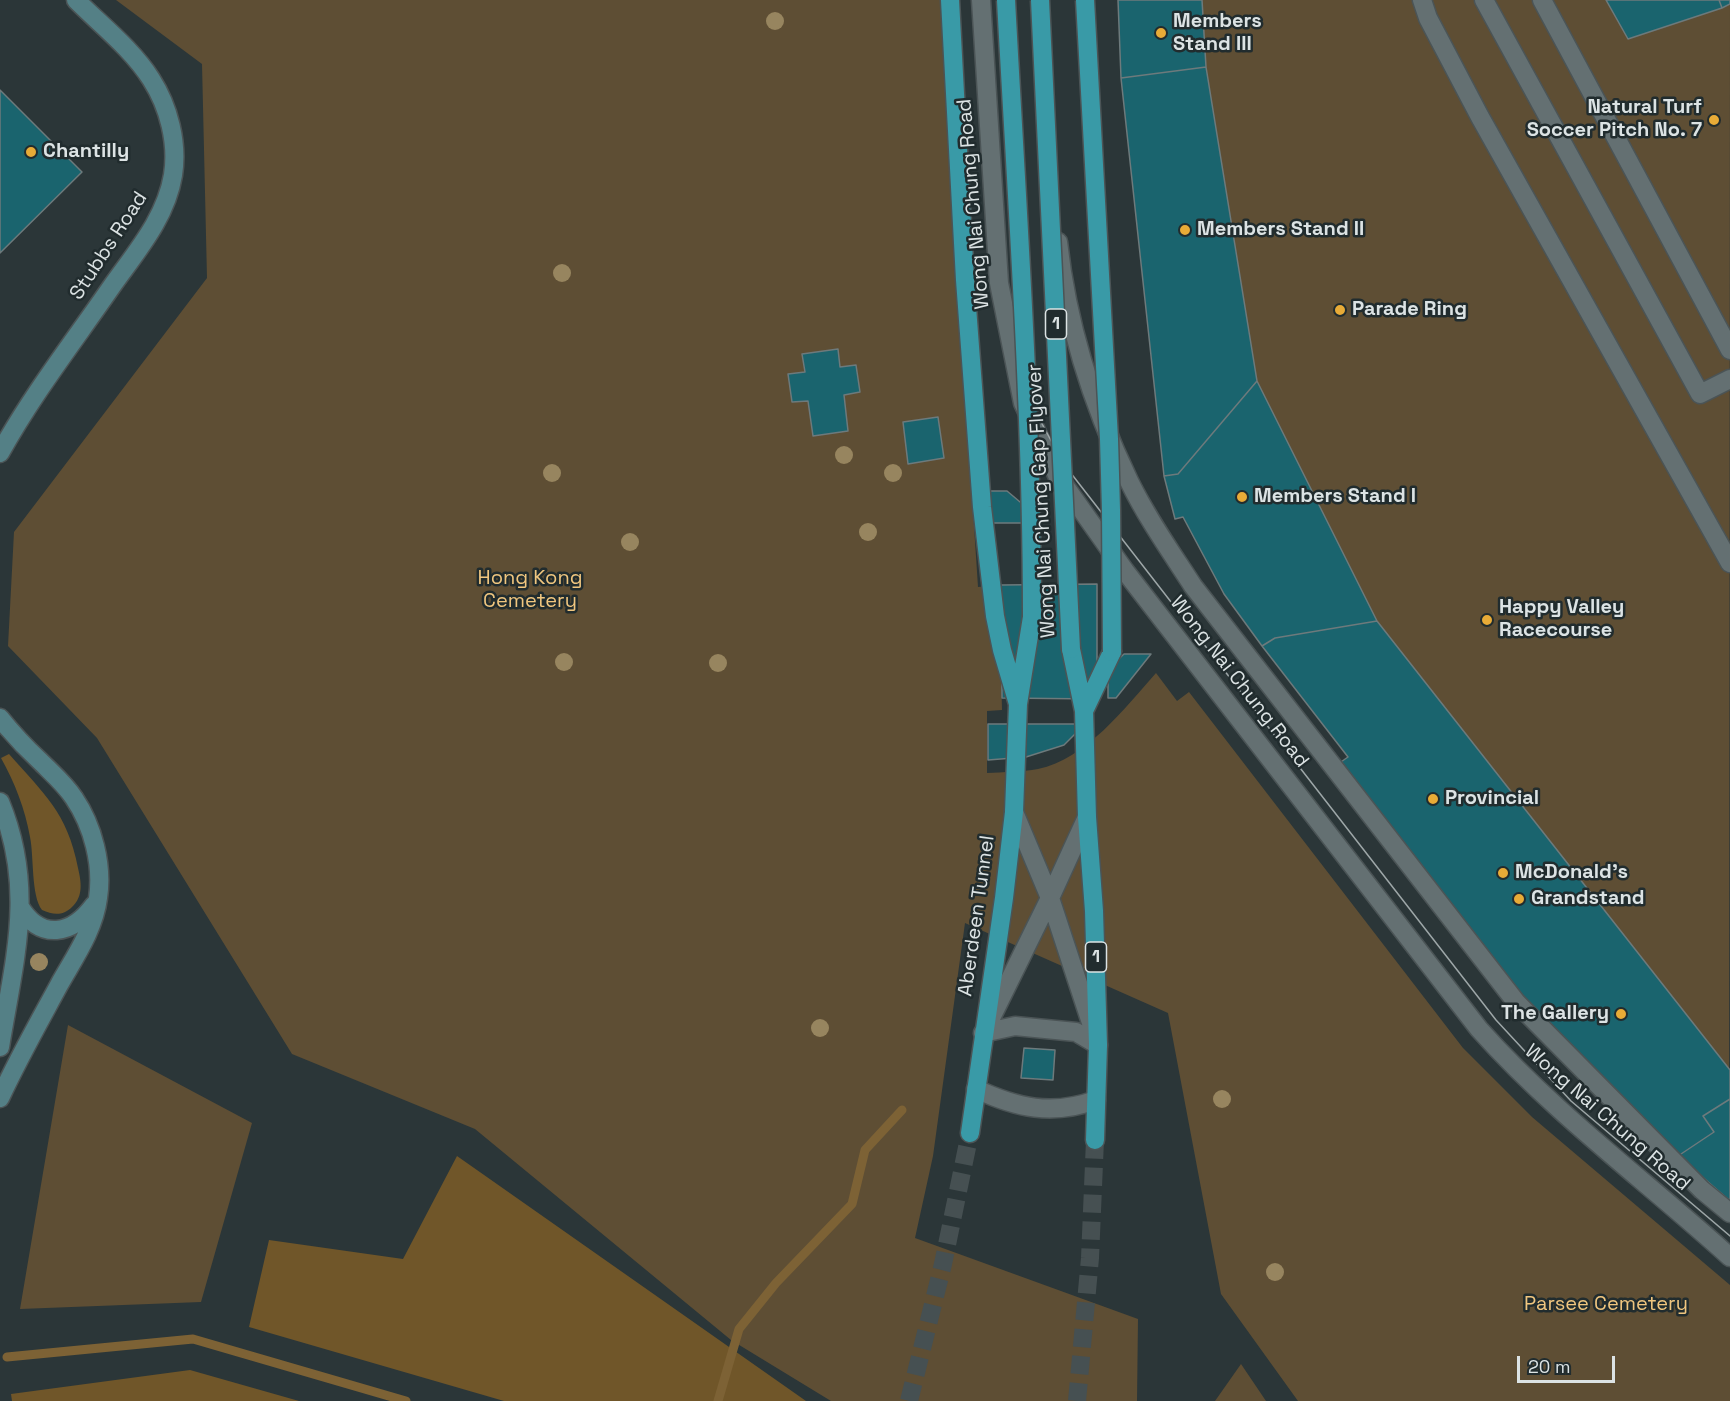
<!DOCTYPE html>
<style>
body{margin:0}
#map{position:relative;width:1730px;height:1401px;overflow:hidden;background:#2b3638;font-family:"Space Grotesk",sans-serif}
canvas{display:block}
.scale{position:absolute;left:1517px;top:1356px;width:98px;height:27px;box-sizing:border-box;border:3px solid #dce3e4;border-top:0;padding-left:8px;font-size:18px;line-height:21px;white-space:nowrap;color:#dce3e4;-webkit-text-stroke:4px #212c2e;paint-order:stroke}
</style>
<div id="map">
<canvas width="1730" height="1401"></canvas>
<div class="scale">20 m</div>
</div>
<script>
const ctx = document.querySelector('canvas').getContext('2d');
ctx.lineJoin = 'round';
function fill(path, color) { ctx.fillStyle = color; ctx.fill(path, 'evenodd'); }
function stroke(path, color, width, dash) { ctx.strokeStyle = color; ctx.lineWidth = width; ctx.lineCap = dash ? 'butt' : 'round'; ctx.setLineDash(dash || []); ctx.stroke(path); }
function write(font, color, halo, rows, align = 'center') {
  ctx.font = font + ' "Space Grotesk",sans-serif'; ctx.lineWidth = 5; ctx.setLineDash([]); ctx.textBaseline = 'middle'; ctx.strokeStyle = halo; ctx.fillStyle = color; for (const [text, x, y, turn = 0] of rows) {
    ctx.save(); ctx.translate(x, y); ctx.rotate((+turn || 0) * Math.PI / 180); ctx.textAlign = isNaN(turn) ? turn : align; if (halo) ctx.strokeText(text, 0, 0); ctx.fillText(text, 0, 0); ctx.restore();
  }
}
fill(new Path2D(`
 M116,0H940L978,587L999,585L1002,710L987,711V773C1003,772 1022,772 1038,769C1086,759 1125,708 1156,673L1177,701L1189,692L1463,1048L1532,1117L1730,1285V1401H1298L1221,1294L1168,1013L965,923L933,1156L915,1238L1138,1319L1137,1401H831L731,1340L475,1129L292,1054L97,738L8,646L14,532L207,278L202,64Z
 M1118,0H1730L1729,1200L1678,1156L1224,594L1183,517L1170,475L1121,78Z
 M68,1025L252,1123L201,1302L20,1309Z
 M1241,1364L1266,1401H1215Z`), '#5e4e34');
fill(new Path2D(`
 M9,754C44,794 67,812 78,868C81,881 84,896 72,907C63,916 53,915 42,910C31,896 34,856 30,837C25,809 15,783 1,758Z
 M457,1156L806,1401H504L249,1327L269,1240L403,1259Z
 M190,1370L299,1401H12L11,1394Z`), '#705629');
stroke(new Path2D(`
 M7,1357L193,1339L406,1401
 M718,1401L739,1329L776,1283L852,1204L865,1150L902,1110`), '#7d6235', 9);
const building = new Path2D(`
 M1118,0H1202L1206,67L1121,78Z
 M1606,0H1719L1722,8L1628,39Z
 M1719,0H1730V4L1722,8Z
 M1206,67L1257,381L1178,474L1164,476L1121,78Z
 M0,90L82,172L0,253Z
 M838,349L840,367L856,365L860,392L844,395L848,431L813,436L808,401L792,402L788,374L805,372L802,354Z
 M1257,381L1377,621L1275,638L1262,646L1224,594L1183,517L1175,519L1164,476L1178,474Z
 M938,417L944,458L908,464L903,422Z
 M989,491H1007L1026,507V523H989Z
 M1097,584V699L1002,698L1001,585Z
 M1377,621L1730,1070V1099L1703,1116L1714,1132L1678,1156L1650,1126L1637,1139L1546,1035L1338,764L1348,757L1262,646L1275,638Z
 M1124,654H1151L1116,698H1108V669Z
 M988,724H1085L1064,745L1026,757L988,760Z
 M1024,1048L1055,1050L1053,1080L1021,1078Z
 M1730,1099V1199L1729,1200L1678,1156L1714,1132L1703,1116Z`);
fill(building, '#1a646e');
stroke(building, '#6d7a7c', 1.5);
stroke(new Path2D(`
 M909,1401L943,1264L970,1133
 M1077,1401L1090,1258L1095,1140`), '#465052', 18, [18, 9]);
const service = new Path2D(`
 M1422,0L1428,18L1480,117L1730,563
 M1484,0L1700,394L1730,379
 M1542,0L1730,350
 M1014,812L1050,898L1096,1038
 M988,1024L1050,898L1087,817
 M983,1033L1015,1026L1076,1032L1098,1045
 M976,1089C1017,1108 1052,1116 1096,1100`);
const tertiary = new Path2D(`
 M981,0L999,283L1023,403L1057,475L1125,571L1479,1029C1555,1114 1646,1181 1730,1257
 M1058,242C1067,325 1093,406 1129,481C1147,518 1171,552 1193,586L1516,1002L1702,1190L1730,1213`);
const secondary = new Path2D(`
 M0,453C32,395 74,341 112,286C136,252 166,218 173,175C178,143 169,107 151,79C132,49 101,25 76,0
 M0,718C12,733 26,748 40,761C52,773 65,784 74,798C93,826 103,865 98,898C94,930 74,958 59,985C39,1022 18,1059 0,1098
 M0,802C36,889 14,960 0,1047
 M20,907C41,941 72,935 94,905`);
const trunk = new Path2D(`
 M950,0L965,280L982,507L995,616L1002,650L1018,704
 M1071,649L1084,711L1087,817L1094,911L1098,1045L1095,1140
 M1084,711L1112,652
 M970,1133L1004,898L1014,812L1018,704L1032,617`);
stroke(service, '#4b5456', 21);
stroke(tertiary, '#4b5456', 21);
stroke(secondary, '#4b5456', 21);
stroke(trunk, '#4b5456', 21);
stroke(service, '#647072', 18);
stroke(tertiary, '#647072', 18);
stroke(secondary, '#548086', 18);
stroke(trunk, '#399aa7', 18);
stroke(new Path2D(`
 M1000,0L1016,335L1031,398L1040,420L1063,463L1496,1020L1571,1101L1730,1236`), '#9ea7a8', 1.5);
const trunkBridge = new Path2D(`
 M1006,0C1017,206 1032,412 1032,617
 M1040,0L1071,649
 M1085,0L1109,439L1111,510L1112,652`);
stroke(trunkBridge, '#4b5456', 21, []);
stroke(trunkBridge, '#399aa7', 18);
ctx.fillStyle = '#97855f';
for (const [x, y] of [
 [775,21],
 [562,273],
 [844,455],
 [552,473],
 [893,473],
 [868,532],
 [630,542],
 [564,662],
 [718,663],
 [39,962],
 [820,1028],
 [1222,1099],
 [1275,1272]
]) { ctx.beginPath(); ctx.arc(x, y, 9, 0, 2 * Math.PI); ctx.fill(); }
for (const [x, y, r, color] of [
 [1161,33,6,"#e8ab37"],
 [1714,120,6,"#e8ab37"],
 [31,152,6,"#e8ab37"],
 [1185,230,6,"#e8ab37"],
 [1340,310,6,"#e8ab37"],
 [1242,497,6,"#e8ab37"],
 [1487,620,6,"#e8ab37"],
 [1433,799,6,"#e8ab37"],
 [1503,873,6,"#e8ab37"],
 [1519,899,6,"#e8ab37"],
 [1621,1014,6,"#e8ab37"]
]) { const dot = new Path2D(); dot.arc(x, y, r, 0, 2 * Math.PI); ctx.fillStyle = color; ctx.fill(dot); stroke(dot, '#212c2e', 2); }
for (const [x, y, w] of [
 [1056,324,21],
 [1096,957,21]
]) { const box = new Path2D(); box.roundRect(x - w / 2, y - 15, w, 30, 4.5); ctx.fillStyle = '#212c2e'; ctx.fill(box); stroke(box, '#dce3e4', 1.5); }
write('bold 18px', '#dce3e4', null, [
 ["1",1056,324],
 ["1",1096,957]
]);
write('bold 20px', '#dce3e4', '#212c2e', [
 ["Members",1173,22],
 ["Stand III",1173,45],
 ["Natural Turf",1702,108,"right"],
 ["Soccer Pitch No. 7",1702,131,"right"],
 ["Chantilly",43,152],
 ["Members Stand II",1197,230],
 ["Parade Ring",1352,310],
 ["Members Stand I",1254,497],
 ["Happy Valley",1499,608],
 ["Racecourse",1499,631],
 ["Provincial",1445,799],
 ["McDonald's",1515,873],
 ["Grandstand",1531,899],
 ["The Gallery",1609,1014,"right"]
], 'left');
write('20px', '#dce3e4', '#212c2e', [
 ["Wong Nai Chung Road",974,204,-95],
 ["Stubbs Road",109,246,-57],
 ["Wong Nai Chung Gap Flyover",1042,501,-93],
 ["Wong Nai Chung Road",1239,682,52],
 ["Aberdeen Tunnel",977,916,-82],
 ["Wong Nai Chung Road",1607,1118,41]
]);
write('20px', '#f0c67f', '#212c2e', [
 ["Hong Kong",530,579],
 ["Cemetery",530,602],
 ["Parsee Cemetery",1606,1305]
]);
</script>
